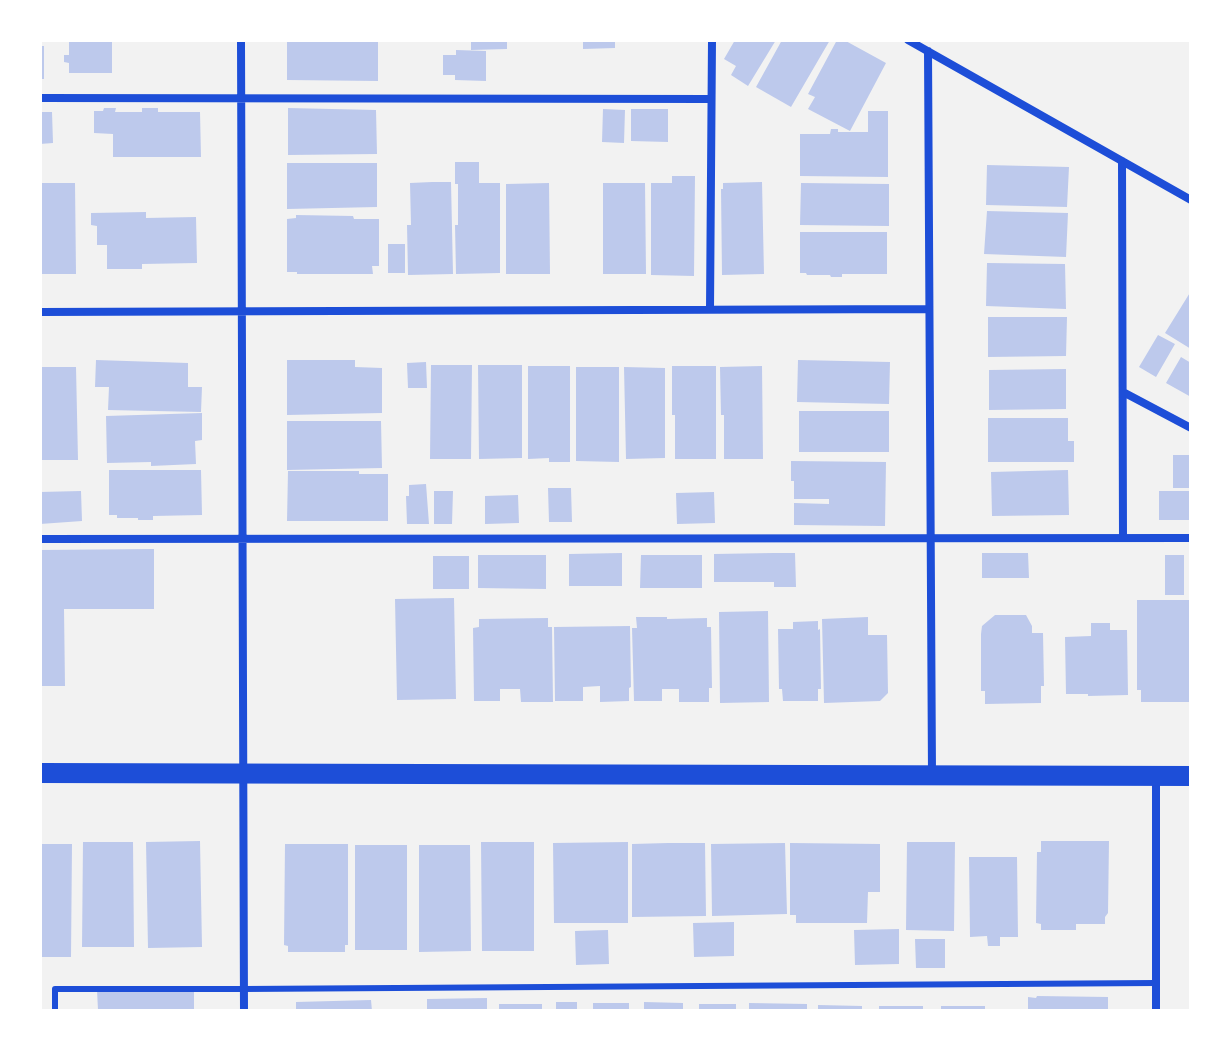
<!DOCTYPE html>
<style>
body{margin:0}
#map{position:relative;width:1231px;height:1051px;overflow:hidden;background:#f2f2f2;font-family:"Fira Sans",sans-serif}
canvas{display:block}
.frame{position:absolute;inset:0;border:42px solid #fff;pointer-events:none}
</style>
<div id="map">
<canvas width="1231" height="1051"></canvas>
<div class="frame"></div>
</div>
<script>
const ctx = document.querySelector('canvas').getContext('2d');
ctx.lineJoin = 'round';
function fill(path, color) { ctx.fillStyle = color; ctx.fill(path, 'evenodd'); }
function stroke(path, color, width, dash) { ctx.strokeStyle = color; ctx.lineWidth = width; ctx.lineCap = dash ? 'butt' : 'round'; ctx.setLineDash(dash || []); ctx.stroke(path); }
fill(new Path2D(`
 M69,40H112V73H69V63L64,62V55H69Z
 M287,40H378V81L287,80Z
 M471,40H507V49L471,50Z
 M583,40H615V48L583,49Z
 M735,40H776L748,86L731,75L736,66L724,59Z
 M782,40H830L791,107L756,87Z
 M837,40H844L886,63L850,131L808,109L815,97L808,94Z
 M40,46H44V79H40Z
 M456,50L486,51V81L455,80V75H443V55H456Z
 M104,108H116L115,112H142V108H158V112H200L201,157H113V134L94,133V111H103Z
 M288,108L376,110L377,154L288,155Z
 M603,109L625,110L624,143L602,142Z
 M631,109H668V142L631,141Z
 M868,111H888V177L800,176V134H830L831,129H838V132H868Z
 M40,112H52L53,143L40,144Z
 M455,162H479V183H500V273L456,274L455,225H458V184H455Z
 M287,163H377V207L287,209Z
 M987,165L1069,167L1067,207L986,205Z
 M672,176H695L694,276L651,275V183H672Z
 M432,182H451L453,274L408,275L407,225H411L410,183Z
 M762,182L764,274L722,275L721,189H723V183Z
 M40,183H75L76,274H40Z
 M549,183L550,274H506V184Z
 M603,183H645L646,274H603Z
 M801,183L889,184V226L800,225Z
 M987,211L1068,213L1066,257L984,254Z
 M146,212V218L196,217L197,263L142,264V269H107V245H97V226L91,225V213Z
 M296,215L353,216L354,219H379V266H372L373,274H297V272H287V219L296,218Z
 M800,232H887V274H842V277H831L830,275H807L806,273H800Z
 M388,244H405V273H388Z
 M987,263L1065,264L1066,309L986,306Z
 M1191,291V349L1165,333Z
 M988,317H1067L1066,356L988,357Z
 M1158,335L1175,344L1156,377L1139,367Z
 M1181,357L1191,363V397L1166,383Z
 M96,360L188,363V387H202L201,412L108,410L109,387H95Z
 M287,360H355V367L382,368V413L287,415Z
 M798,360L890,362L889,404L797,402Z
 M426,362L427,388H408L407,363Z
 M431,365H472L471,459H430Z
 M478,365H522V458L479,459Z
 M528,366H570V462H549V458L528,459Z
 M672,366H716V459H675V415H672Z
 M762,366L763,459H724V415H721L720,367Z
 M40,367H76L78,460H40Z
 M576,367H619V462L576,461Z
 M624,367L665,368V458L626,459Z
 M1066,369V409L989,410V370Z
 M799,411H889V452H799Z
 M202,413V440L195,441L196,464L151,466V462L107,463L106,416Z
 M988,418H1068V441H1074V462H988Z
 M287,421H381L382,468L287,470Z
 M1173,455H1191V488H1173Z
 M791,461L886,462L885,526L794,525V503L829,504V499H794V481H791Z
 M109,470H201L202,515L153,516V520H138V518H117V515H109Z
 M1068,470L1069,515L992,516L991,472Z
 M288,471H359V474H388V521H287Z
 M426,484L429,524H407L406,496H409V485Z
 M548,488H571L572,522H549Z
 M81,491L82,521L40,524V492Z
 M434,491H453L452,524H434Z
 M1159,491H1191V520H1159Z
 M714,492L715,523L677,524L676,493Z
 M518,495L519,523L485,524V496Z
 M154,549V609H64L65,686H40V550Z
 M622,553V586H569V554Z
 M773,553H795L796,587H774V582H714V554Z
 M982,553H1028L1029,578H982Z
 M478,555H546V589L478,588Z
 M641,555H702V588H640Z
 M1165,555H1184V595H1165Z
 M433,556H469V589H433Z
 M454,598L456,699L397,700L395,599Z
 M1137,600H1191L1190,702H1141V690H1137Z
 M768,611L769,702L720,703L719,612Z
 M995,615H1026L1032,626V633H1043L1044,686H1041V703L985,704V691H981V634L982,626Z
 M636,617H667V619L707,618V627H711L712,688H709V702H679V689H662V701H634L632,628H637Z
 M868,617V635H887L888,693L880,701L824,703L822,619Z
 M548,618V627H552L553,702H521L520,689H500V701H474L473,628L479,627V619Z
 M818,621V630L820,629L821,689H818V701H783L782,689H779L778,629H793V622Z
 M1091,623H1110V630H1127L1128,695L1088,696V694H1066L1065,637L1091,636Z
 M630,626L631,687L629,688V701L600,702V686L583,687V701H555L554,627Z
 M200,841L202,947L148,948L146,842Z
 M1041,841H1109L1108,913L1105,917V924H1076V930H1041V924L1036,923L1037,852H1041Z
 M83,842H133L134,947H82Z
 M481,842H534V951H482Z
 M628,842V923H554L553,843Z
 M907,842H955L954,931L906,930Z
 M668,843H705L706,916L632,917V844Z
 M785,843L787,914L712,916L711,844Z
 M790,843L880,844V892H868L867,923H796V915H790Z
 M40,844H72L71,957H40Z
 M285,844H348V945H345V952H288V946L284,945Z
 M355,845H407V950H355Z
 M419,845H470L471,951L419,952Z
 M969,857H1017L1018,937H1000V946H988L987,936L970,937Z
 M734,922V956L694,957L693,923Z
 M899,929V964L855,965L854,930Z
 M608,930L609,964L576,965L575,931Z
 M915,939H945V968H916Z
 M97,990H194V1011L98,1010Z
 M1037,996L1108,997V1011H1028V997L1036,998Z
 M487,998V1011H427V999Z
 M371,1000L372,1011H296V1002Z
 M556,1002H577V1011H556Z
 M644,1002L683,1003V1011H644Z
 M593,1003H629V1011H593Z
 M749,1003L807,1004V1011H749Z
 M499,1004H542V1011H499Z
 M699,1004H736V1011H699Z
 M818,1005L862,1006V1011H818Z
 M879,1006H923V1011H879Z
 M941,1006H985V1011H941Z`), '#bdc9ec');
stroke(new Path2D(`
 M55,1011V989H244L1156,983`), '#1d4ed8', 6);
stroke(new Path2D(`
 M241,40L244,1011
 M908,40L1191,200
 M928,51L932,774
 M40,98L710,99
 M1122,161L1123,538
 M710,309L712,40
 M40,312L929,309
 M1123,392L1191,428
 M40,539L1191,538
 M1156,776V1011`), '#1d4ed8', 8);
stroke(new Path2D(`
 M40,773L1191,776`), '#1d4ed8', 20);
</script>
